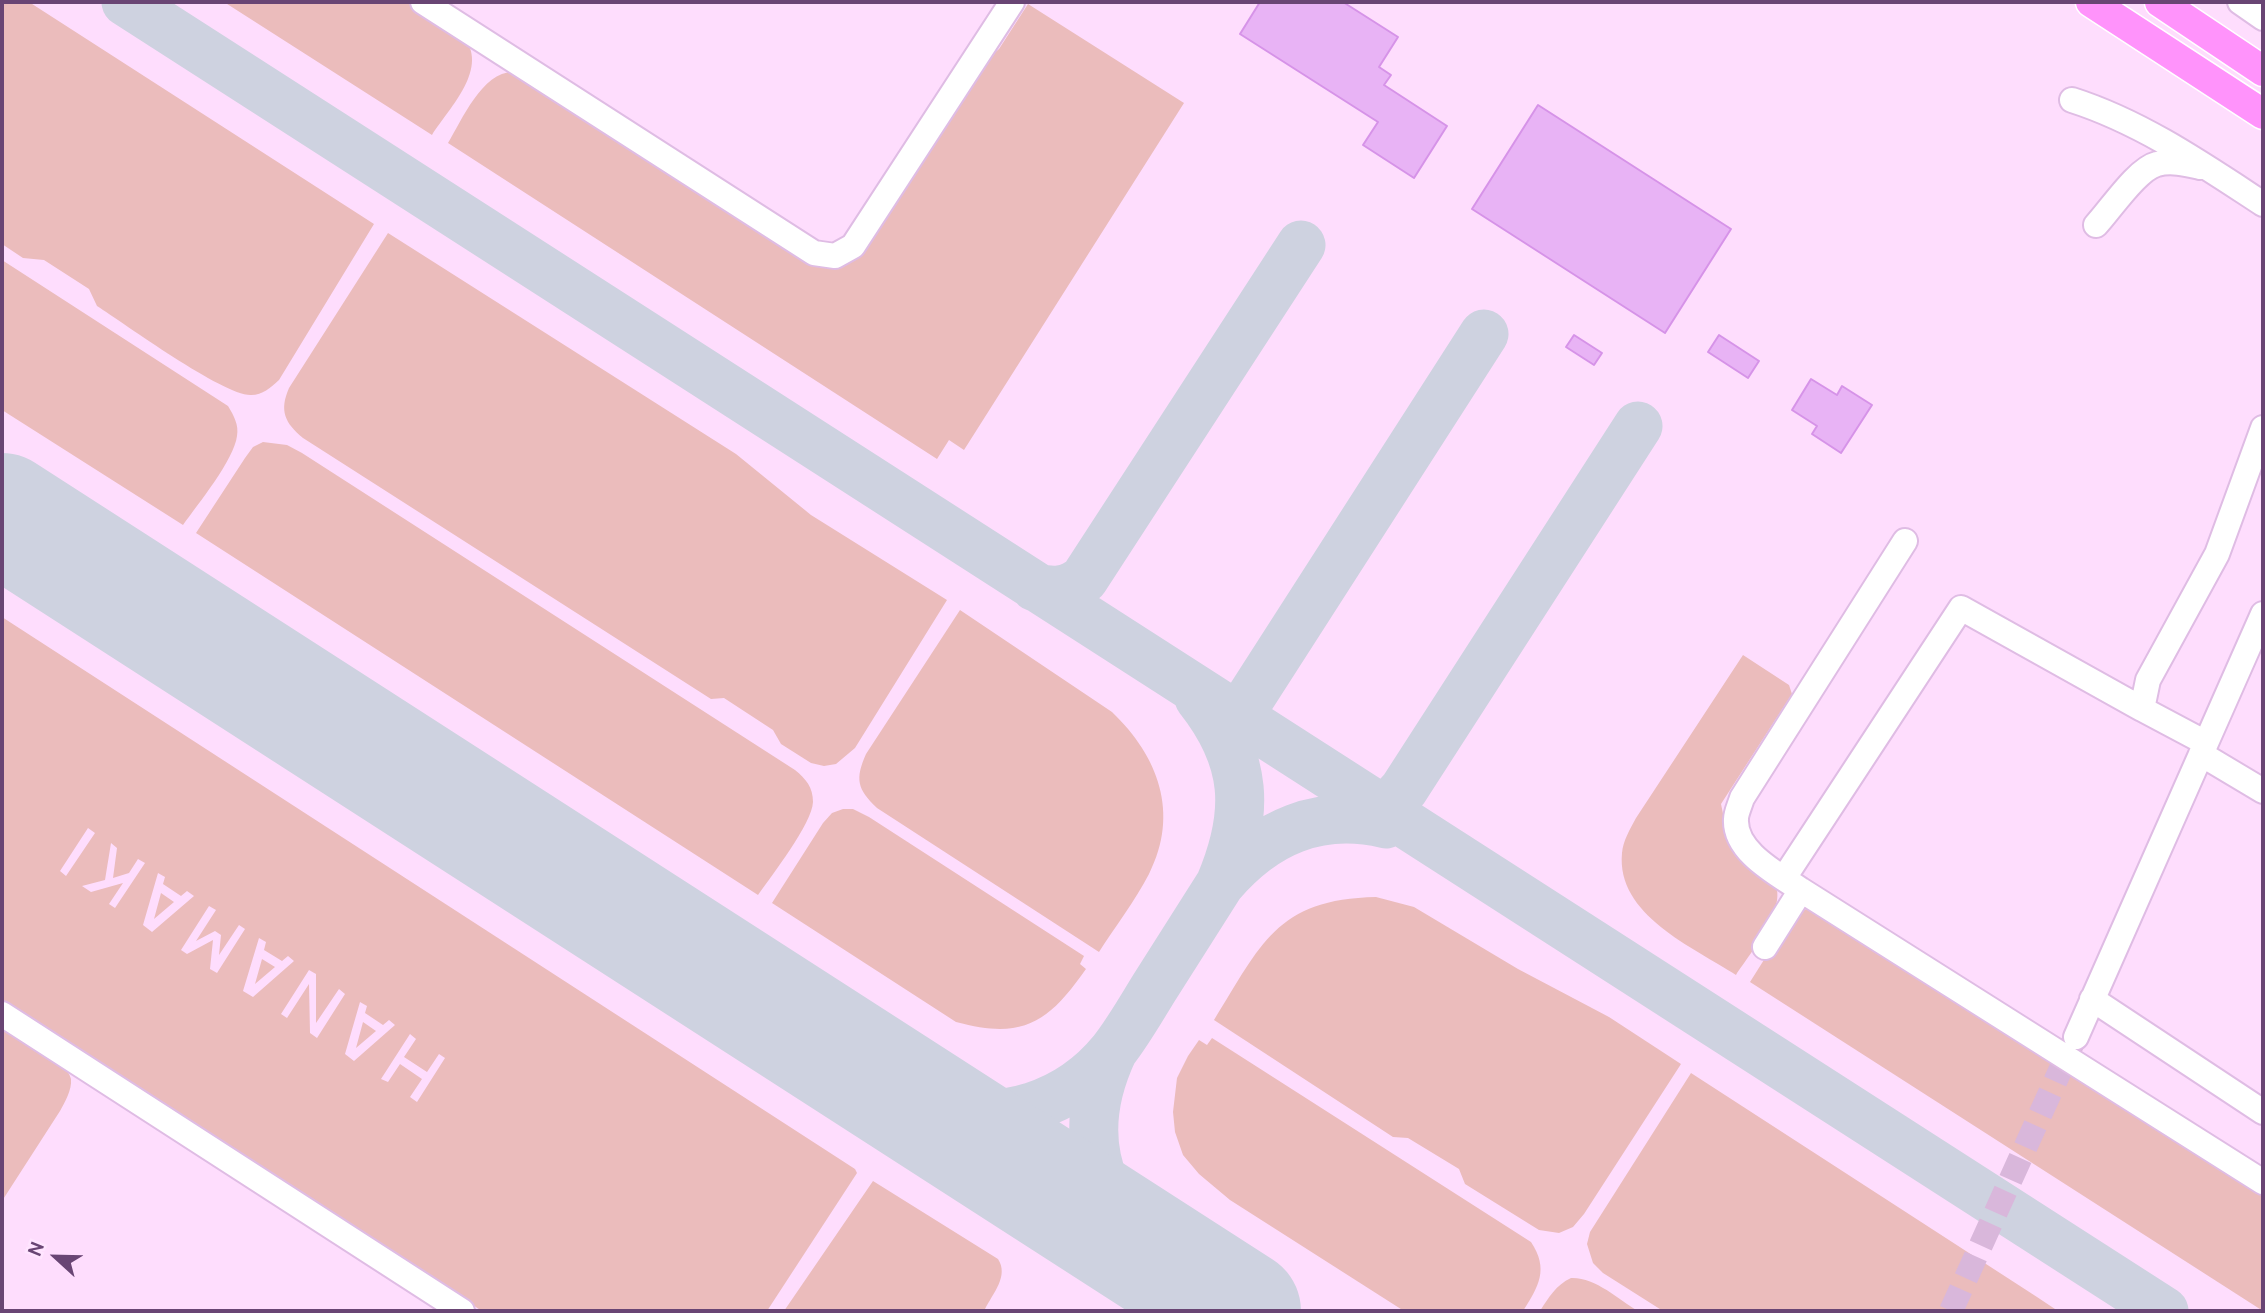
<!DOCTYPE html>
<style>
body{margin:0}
#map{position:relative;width:2265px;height:1313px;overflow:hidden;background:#feddfd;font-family:Cabin,sans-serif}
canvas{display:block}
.frame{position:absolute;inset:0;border:4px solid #694574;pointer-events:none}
.north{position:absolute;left:21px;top:1222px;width:70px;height:70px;-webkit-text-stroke:5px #ffe5ff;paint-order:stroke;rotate:292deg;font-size:19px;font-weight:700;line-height:28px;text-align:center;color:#694574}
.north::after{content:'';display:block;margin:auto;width:24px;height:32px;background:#694574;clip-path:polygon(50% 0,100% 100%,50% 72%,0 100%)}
</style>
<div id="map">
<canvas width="2265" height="1313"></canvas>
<div class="frame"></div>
<div class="north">N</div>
</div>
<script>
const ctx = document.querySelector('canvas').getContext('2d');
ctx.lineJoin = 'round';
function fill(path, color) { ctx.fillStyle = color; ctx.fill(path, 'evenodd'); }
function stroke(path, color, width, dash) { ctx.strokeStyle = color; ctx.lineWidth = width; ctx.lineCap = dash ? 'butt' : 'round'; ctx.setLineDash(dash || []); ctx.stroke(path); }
fill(new Path2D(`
 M2,2H29L374,224L279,380C270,388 263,395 251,395C224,396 125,324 97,306L89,289L44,260L23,258L2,244Z
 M224,2H410L462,35C491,67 450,107 432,135Z
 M1028,4L1184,103L964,450L949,440L937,459L448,143C462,120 482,72 513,72L828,267L988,58L999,49Z
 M388,233L736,454L811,515L947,600L855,748L836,764L824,766L811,763L781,744L773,730L724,698L711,699L303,438C285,423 279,411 289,388Z
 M2,260L228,406C234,416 239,425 237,436C234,460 198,504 183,525L2,410Z
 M263,442L287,445L302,453L795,770C806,779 813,787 813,802C812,824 772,875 758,895L196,533L245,458L253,447Z
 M960,610L1112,712C1158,756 1180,813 1149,874C1135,901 1115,927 1099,952L877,808C857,789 855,779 866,754Z
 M2,617L855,1169L857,1173L767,1311H482L2,1004ZM88,828L95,833L66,876L60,871ZM111,843L117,848L113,878L129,873L138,859L145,863L115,908L109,904L123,883L91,892L82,886L105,880ZM158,873L165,877L163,884L181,896L187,891L194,896L152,932L143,925ZM209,906L216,910L196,941L215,931L221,935L219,955L239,925L245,929L217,973L210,969L213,940L187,954L181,950ZM259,938L266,942L264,950L282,961L288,956L294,961L253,997L243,991ZM309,970L316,974V1023L339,989L345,994L317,1038L310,1033L309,984L287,1018L281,1014ZM360,1002L367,1006L365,1013L383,1025L389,1020L395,1025L354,1061L345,1054ZM410,1034L416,1039L404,1057L427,1072L439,1054L445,1058L417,1102L410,1097L422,1079L400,1064L388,1082L381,1079Z
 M1743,655L1789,685L1792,694L1721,804L1730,847C1743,857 1759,866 1770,877C1795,900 1750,953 1736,975C1693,947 1616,915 1622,853C1623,841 1630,829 1636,818Z
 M843,809H853L869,817L1084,956L1080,964L1086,969C1048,1023 1023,1040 956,1022L772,903L823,823L832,813Z
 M161,893L174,902L154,919Z
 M1376,897L1414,907L1518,969L1609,1017L1681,1064L1584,1214L1573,1227L1559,1233L1539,1230L1465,1184L1459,1169L1408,1138L1393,1137L1214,1020C1261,945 1276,899 1376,897Z
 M1811,908L2263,1193V1311L1750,982L1791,917L1799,911Z
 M262,959L275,967L255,984Z
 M363,1022L376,1031L356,1048Z
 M2,1026C17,1035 69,1062 71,1079C72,1090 65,1102 60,1111L2,1201Z
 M1212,1038L1531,1242C1549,1269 1539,1286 1523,1311H1404L1230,1200L1199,1174L1183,1155L1175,1132L1173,1112L1177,1078L1188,1056L1199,1040L1207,1045Z
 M1691,1073L2037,1297L2058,1311H1663L1603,1273L1593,1263L1587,1244L1590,1232Z
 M873,1181L998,1259C1009,1276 993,1293 985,1309L987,1311H784Z
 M1571,1278C1595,1277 1618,1299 1638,1311H1540C1549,1297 1556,1285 1571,1278Z`), '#ebbcbc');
stroke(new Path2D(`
 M126,2L2164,1311
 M1035,587C1054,593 1068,591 1084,579L1301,245
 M1234,749L1236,725L1238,717L1484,334
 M1354,818C1375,814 1390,806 1404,789L1638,426
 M1221,883C1265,832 1319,808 1386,824
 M1113,1051C1076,1130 1094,1192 1151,1254
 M900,1093C912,1098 923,1105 935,1108C1002,1126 1069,1105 1113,1051C1128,1032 1141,1009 1154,988C1176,953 1198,919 1220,884C1250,813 1248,760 1199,698`), '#ced2e0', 49);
stroke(new Path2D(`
 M2,514L1240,1311`), '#ced2e0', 122);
const building = new Path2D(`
 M1260,2H1343L1398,37L1379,67L1391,75L1384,85L1447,126L1414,178L1363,145L1378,122L1240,34Z
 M1538,105L1731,229L1665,333L1472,209Z
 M1574,335L1602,353L1594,365L1566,347Z
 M1719,335L1759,361L1748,378L1708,352Z
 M1811,379L1837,395L1842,386L1872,405L1841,453L1812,434L1817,426L1792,410Z`);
fill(building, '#e8b3f5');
stroke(building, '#d693e8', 2);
stroke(new Path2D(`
 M1951,1311L2074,1040`), '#d9b7db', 24, [24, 12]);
const minor = new Path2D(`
 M423,2L814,253L835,256L853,246L1012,2
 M2240,2L2263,18
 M2072,100C2141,122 2202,164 2263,204
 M2096,225C2111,209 2137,169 2157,164C2171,160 2187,164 2200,167
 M1905,541L1742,798C1740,805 1736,813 1736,819C1734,852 1778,874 1801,890L2263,1182
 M2142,709L2206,743
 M2201,754L2263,791
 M1784,878L1961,608L2142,709L2148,680L2217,554L2263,428
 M1765,947L1801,890
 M2092,999L2263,1112
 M2,1014L462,1311
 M2076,1037L2263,614`);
const major = new Path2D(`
 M2091,2L2263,114
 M2160,2L2263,71`);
stroke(minor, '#dfbce4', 28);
stroke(major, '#fff', 33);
stroke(minor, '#fff', 24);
stroke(major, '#ff93fb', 30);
</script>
